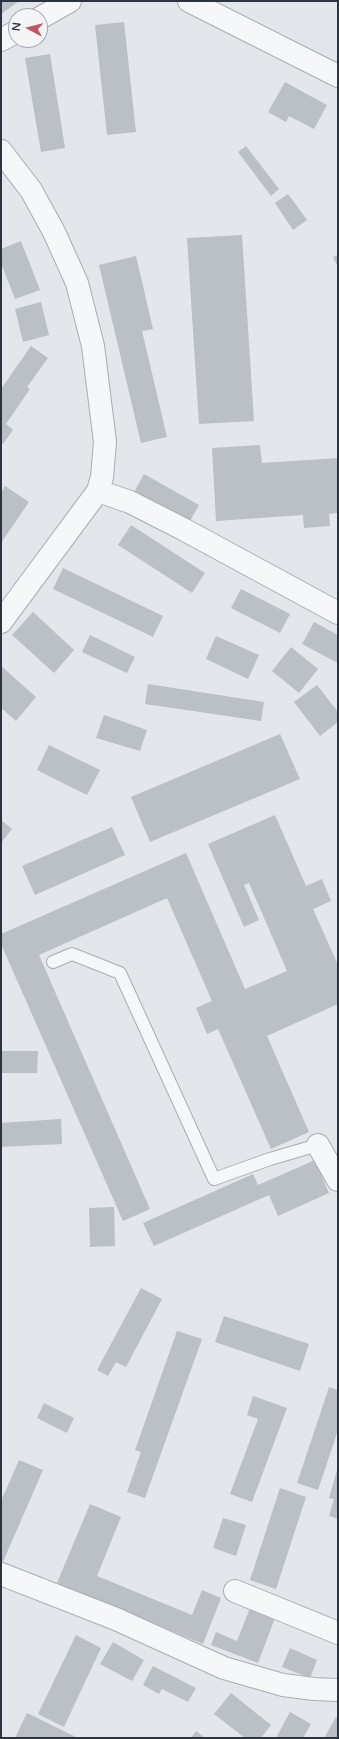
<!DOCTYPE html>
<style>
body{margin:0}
#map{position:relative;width:339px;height:1739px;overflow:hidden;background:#e3e6ea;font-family:"Varela Round",sans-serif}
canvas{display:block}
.frame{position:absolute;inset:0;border:2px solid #2c3441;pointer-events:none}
.north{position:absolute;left:8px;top:8px;width:40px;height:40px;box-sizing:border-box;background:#f3f5f7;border:1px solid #a3a8ae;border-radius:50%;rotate:277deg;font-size:11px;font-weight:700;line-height:16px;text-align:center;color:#2c3441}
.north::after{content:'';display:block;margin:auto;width:14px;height:18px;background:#c45366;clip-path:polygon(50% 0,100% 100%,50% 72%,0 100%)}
</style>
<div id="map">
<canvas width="339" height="1739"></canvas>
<div class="frame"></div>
<div class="north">N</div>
</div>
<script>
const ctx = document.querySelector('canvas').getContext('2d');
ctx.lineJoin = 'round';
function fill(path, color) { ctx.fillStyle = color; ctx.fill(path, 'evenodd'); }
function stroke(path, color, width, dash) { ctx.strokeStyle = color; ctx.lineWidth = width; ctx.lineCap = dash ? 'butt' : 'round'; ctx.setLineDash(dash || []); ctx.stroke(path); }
fill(new Path2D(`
 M1,1H19L1,14Z
 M124,22L136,132L107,135L95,25Z
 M50,54L65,148L41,152L25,58Z
 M285,82L327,105L314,129L289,116L286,122L268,112Z
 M246,146L279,189L271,196L238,152Z
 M288,194L307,220L293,230L275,203Z
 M242,235L254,421L199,424L187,238Z
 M21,241L40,290L15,299L1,263V249Z
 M338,255V267L333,257Z
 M136,256L153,329L142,331L167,437L141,443L99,265Z
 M41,302L49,335L23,342L15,309Z
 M31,346L48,358L27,387L30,389L6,424L13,430L3,444L1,442V389Z
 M260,445L262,463L338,458V513L329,514L330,526L304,528L303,515L216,521L212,448Z
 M144,474L199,505L189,523L134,492Z
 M5,486L29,502L1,543V493Z
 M131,525L205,573L192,593L118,545Z
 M63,568L163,616L153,637L53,589Z
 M241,589L290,614L280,633L231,608Z
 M33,612L74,650L54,673L12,635Z
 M314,622L338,635V663L302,644Z
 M90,635L135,657L127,673L82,652Z
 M216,636L259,655L248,679L206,659Z
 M291,647L318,669L299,693L272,671Z
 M1,666L36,697L16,721L1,708Z
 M148,684L264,702L261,721L145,704Z
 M317,685L338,712V722L320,736L294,702Z
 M104,715L147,730L140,751L96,738Z
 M280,734L300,779L150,842L131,797Z
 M49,745L100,770L87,795L37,770Z
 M275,815L306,886L322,879L331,901L313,909L338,965V1004L267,1036L309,1132L271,1149L218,1029L207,1034L196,1008L212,1001L167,898L39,955L150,1209L123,1221L1,944V934L186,853L245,989L287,971L249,883L244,885L259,920L244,927L208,844Z
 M1,820L12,829L1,843Z
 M112,827L125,855L35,895L22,866Z
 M1,1051H38L37,1073H1Z
 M61,1119L62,1144L1,1147V1123Z
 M315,1160L329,1193L278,1216L269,1195L154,1246L143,1223L253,1174L258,1185Z
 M114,1207L115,1246L90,1247L89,1208Z
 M141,1288L162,1299L126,1367L116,1362L108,1376L97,1370Z
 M224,1316L309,1344L300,1371L215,1342Z
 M177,1331L202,1339L145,1498L127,1492L141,1452L135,1450Z
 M329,1387L338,1390V1430L318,1490L297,1483Z
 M253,1396L287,1408L252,1502L230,1494L258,1419L247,1415Z
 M44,1403L74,1418L67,1433L37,1418Z
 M19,1460L43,1470L2,1564L1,1501Z
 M338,1467V1519L329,1516L334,1499L329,1498Z
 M280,1488L306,1497L276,1589L250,1580Z
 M90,1504L121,1517L97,1576L192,1615L202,1590L221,1598L203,1644L57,1583Z
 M223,1518L246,1525L236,1556L213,1548Z
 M250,1608L275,1618L258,1663L211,1645L216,1632L237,1641Z
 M76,1635L101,1648L64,1727L38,1714Z
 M113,1642L144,1660L132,1681L100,1664Z
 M290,1648L317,1660L310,1678L282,1667Z
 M153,1666L196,1688L188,1702L162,1689L159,1694L143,1685Z
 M231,1693L271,1725L261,1738H245L214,1714Z
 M290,1712L311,1724L303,1738H276Z
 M27,1713L78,1738H15Z
 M336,1717L338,1718V1738H324Z
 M196,1731L205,1738H191Z`), '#bbbfc6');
const lane = new Path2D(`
 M53,962L72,954L120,973L214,1179L270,1159L318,1145`);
const street = new Path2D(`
 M189,1L338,76
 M40,18L70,1
 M1,40L16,32
 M1,151L31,190L54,232L77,283L93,346L105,442L102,477L98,491
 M1,622L98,491L130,502L183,529L338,613
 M318,1145L338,1180
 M1,1574L116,1619L224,1668L283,1685L314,1689L338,1690
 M235,1591L338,1633`);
stroke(lane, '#a8adb4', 14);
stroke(street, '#a8adb4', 24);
stroke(lane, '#f5f7f8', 12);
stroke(street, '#f5f7f8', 22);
</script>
